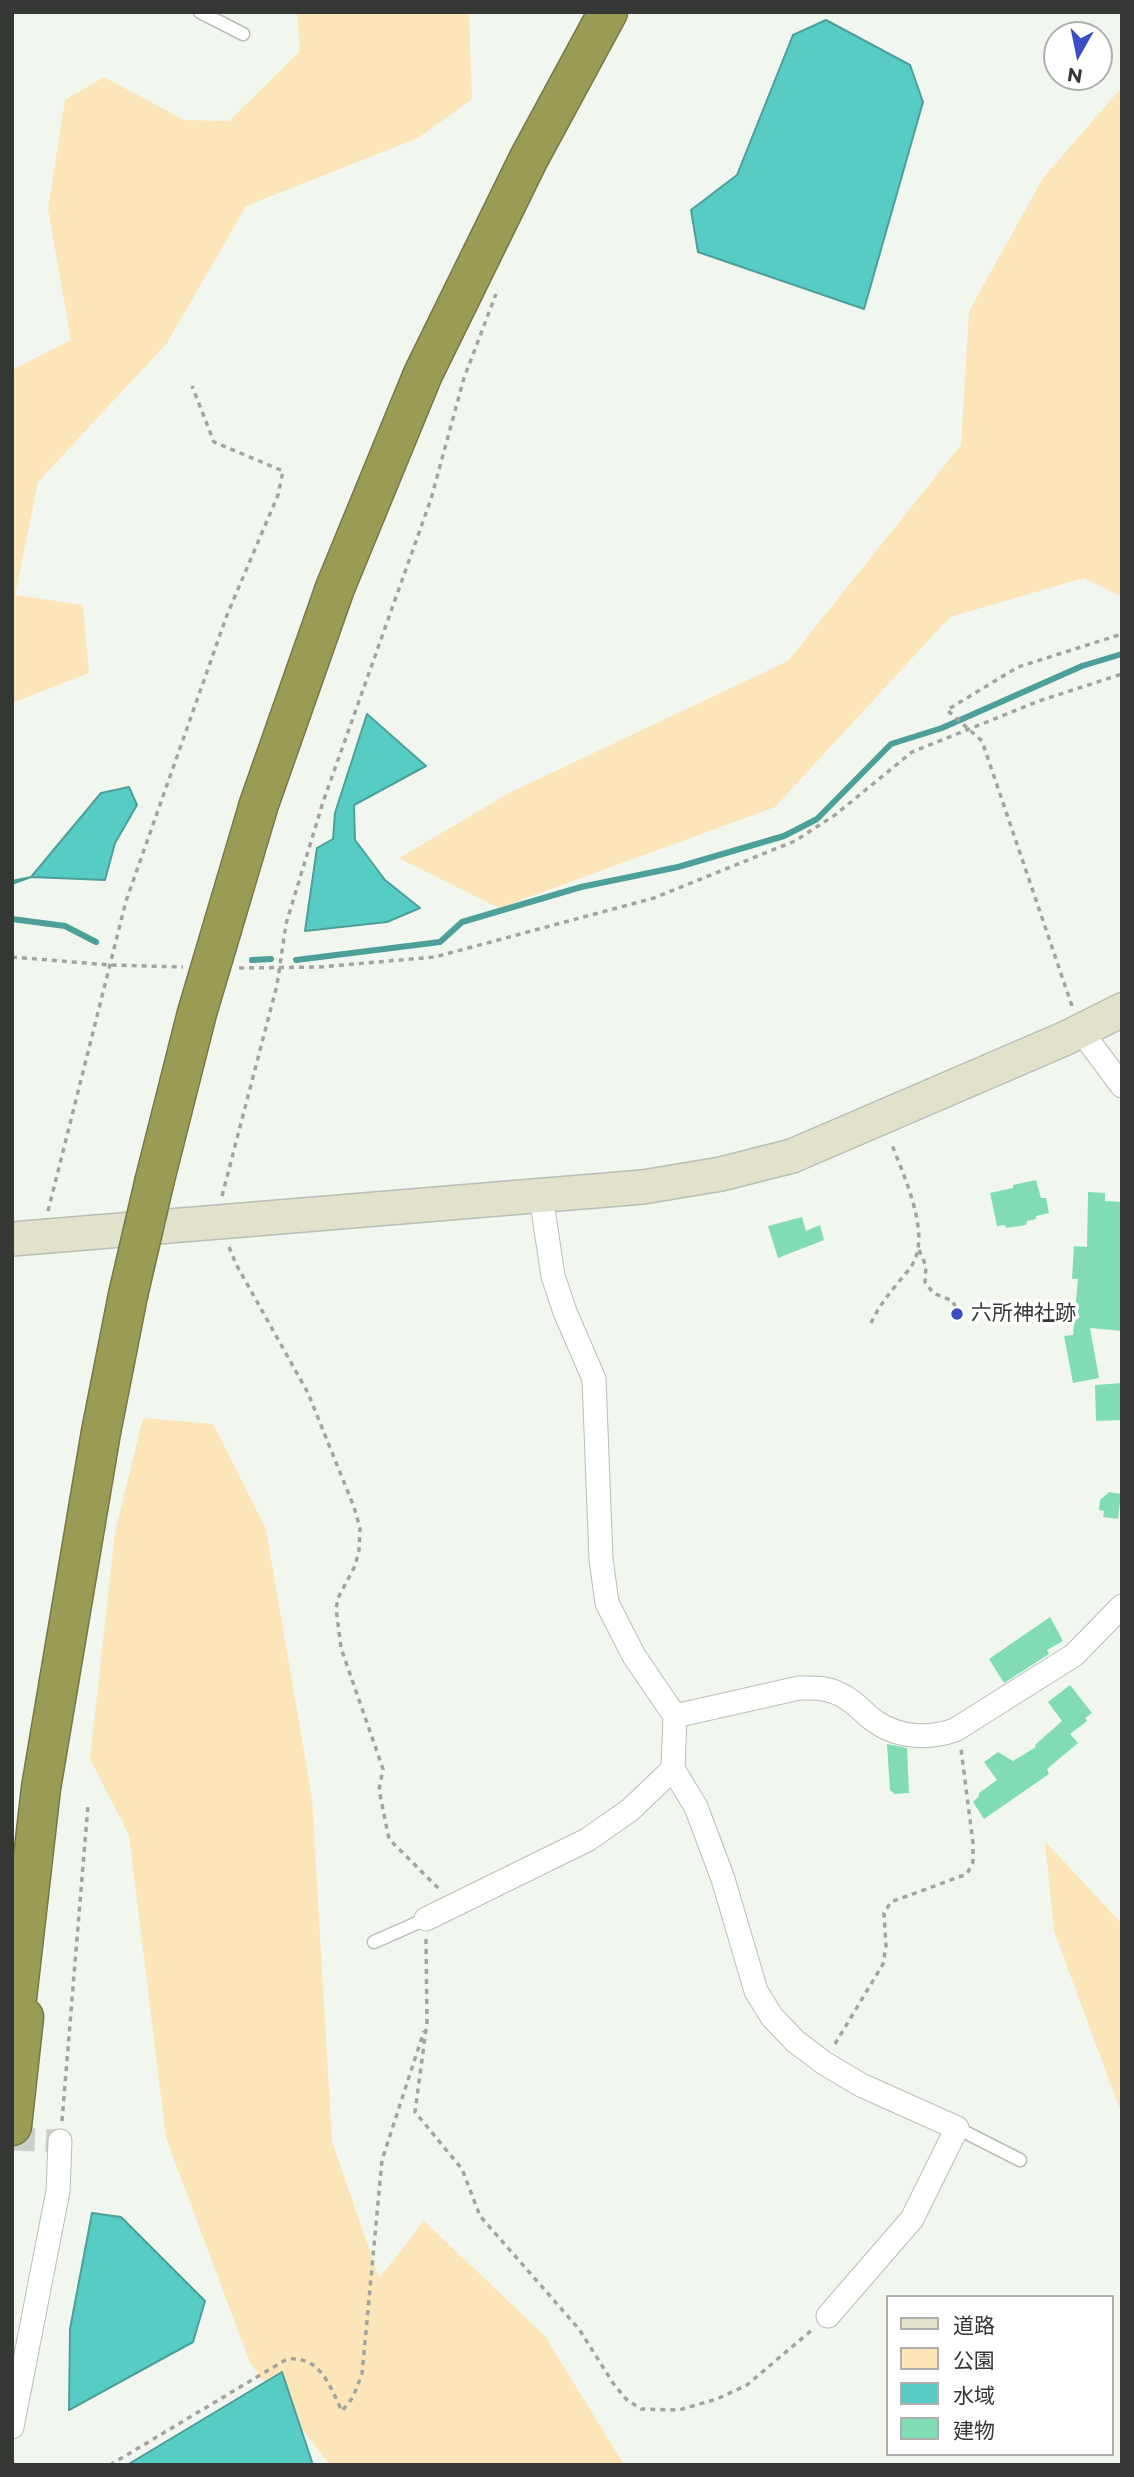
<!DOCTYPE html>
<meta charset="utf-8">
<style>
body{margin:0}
#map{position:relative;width:1134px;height:2477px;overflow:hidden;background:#f1f7ef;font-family:Montserrat,"Noto Sans JP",sans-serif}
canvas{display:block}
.frame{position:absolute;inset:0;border:14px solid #353734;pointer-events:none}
.legend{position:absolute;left:886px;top:2295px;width:228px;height:161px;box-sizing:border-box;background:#fff;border:2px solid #aeafae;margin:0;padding:9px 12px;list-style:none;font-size:21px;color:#353734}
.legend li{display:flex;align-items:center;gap:14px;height:35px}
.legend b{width:35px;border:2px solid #aeafae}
.north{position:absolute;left:1043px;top:21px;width:70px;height:70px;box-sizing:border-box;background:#fff;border:2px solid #aeafae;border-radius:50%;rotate:189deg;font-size:19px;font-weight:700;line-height:28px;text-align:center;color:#353734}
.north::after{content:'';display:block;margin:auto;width:24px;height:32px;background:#3a50c2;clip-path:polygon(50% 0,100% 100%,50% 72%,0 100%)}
</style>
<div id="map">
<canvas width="1134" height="2477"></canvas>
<div class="frame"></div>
<ul class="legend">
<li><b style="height:9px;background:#e1e1cc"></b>道路</li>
<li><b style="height:19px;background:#fce5b9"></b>公園</li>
<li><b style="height:19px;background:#57ccc5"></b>水域</li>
<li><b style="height:19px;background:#81dcb3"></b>建物</li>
</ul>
<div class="north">N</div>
</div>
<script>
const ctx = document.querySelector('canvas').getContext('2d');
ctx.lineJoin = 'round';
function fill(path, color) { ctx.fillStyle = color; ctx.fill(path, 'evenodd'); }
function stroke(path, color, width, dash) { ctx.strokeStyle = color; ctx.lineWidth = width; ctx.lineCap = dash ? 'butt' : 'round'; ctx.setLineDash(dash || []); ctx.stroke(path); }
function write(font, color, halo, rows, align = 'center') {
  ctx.font = font + ' Montserrat,"Noto Sans JP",sans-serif'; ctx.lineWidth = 7; ctx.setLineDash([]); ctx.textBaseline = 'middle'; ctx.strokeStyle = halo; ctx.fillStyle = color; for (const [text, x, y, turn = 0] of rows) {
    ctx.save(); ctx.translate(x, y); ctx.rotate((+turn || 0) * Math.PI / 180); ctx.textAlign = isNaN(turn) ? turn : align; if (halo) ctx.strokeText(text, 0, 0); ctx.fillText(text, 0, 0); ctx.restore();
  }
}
fill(new Path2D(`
 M297,12H469L472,99L418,138L246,206L167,343L38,482L15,595L83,605L89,673L12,703V370L71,340L48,209L65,100L104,77L184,120L229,121L300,51Z
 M1122,87V597L1084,578L950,617L775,807L499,908L399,858L511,792L788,661L961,445L969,311L1043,178Z
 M143,1418L213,1424L266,1529L312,1798L332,2141L379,2278L424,2221L545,2336L624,2465H330L250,2363L166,2138L129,1835L90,1759L115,1532Z
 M1045,1841L1122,1924V2115L1054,1931Z`), '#fce5b9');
const water = new Path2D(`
 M826,20L910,65L923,102L864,309L698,252L691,210L737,175L793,35Z
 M367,714L426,766L354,805L355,840L385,880L420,908L387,922L305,931L317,848L333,839L335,813Z
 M129,787L137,805L115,843L105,880L31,877L12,884V881L31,877L101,793Z
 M92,2213L121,2217L205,2301L193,2342L69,2410L70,2329Z
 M282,2372L313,2465H127Z`);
fill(water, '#57ccc5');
stroke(water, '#4d9f9a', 2);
stroke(new Path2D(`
 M12,919L65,926L96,942
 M252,960L271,959
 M296,960L440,942L462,922L581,887L678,867L784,836L817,819L891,744L942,728L1082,666L1122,654`), '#4d9f9a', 6);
fill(new Path2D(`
 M1036,1180L1041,1198H1046L1049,1213L1036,1216V1219L1027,1221L1026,1225L1006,1228L1005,1225L997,1226L990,1193L1013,1188V1185Z
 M1088,1192L1105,1193V1201L1122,1202V1331L1090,1328L1099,1378L1073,1383L1064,1336L1073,1335L1078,1279H1072L1074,1246L1087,1247Z
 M802,1217L806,1231L820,1225L824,1240L778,1258L768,1226Z
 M1122,1383V1420L1096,1421L1095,1385Z
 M1109,1492L1121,1494L1118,1519L1103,1517L1104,1511L1099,1510L1100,1500Z
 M1050,1617L1063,1641L1047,1650L1049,1654L1004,1683L989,1659Z
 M1070,1685L1092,1713L1085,1718L1087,1721L1070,1734L1078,1743L1047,1769L1049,1774L984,1819L973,1802L979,1796V1793L997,1780L984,1762L998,1752L1013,1761L1036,1747L1035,1745L1062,1721L1048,1702Z
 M887,1744L907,1748L909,1793L895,1794L890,1790Z`), '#81dcb3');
stroke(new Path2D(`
 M12,2139L60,2141`), '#cbd1ca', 23, [23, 11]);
const lane = new Path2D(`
 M200,12L243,34
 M374,1942L426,1919
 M957,2128L1020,2160`);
const street = new Path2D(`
 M1081,1031L1122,1086
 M541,1196L553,1276L565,1312L594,1379L601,1559L607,1603L634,1656L675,1716L673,1769L696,1807L723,1879L756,1991L772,2017L795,2041L824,2063L861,2085L957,2128L912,2219L828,2316
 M675,1716L799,1688C812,1688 824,1687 837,1693C853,1699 862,1712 876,1722C899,1738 929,1739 955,1730L1074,1655L1122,1606
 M426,1919L587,1840L630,1810L673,1769
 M12,2427L58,2191L60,2141`);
const secondary = new Path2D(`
 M12,1239L643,1187L721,1174L792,1156L1066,1038L1122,1010`);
const highway = new Path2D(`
 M155,1179L197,1013L259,804L335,588L423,374L529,158L608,12
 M12,2042L41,1788L101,1432L128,1295
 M12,2126L24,2017`);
stroke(lane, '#b9beb7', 15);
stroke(street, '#b9beb7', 25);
stroke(secondary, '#b9beb7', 36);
stroke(highway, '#777849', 41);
stroke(new Path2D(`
 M12,957L110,965L183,967
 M239,968L320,967L435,957L654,898L795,841L835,815L912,752L1039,701L1122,674
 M1072,1006L982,741L947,710L1018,667L1122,634
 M222,1196L277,985L286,924L323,802L431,499L464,378L496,294
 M48,1211L126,901L227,615L278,495L283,471L214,442L192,386
 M229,1247L236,1264L308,1393L354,1507L360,1528L359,1550L355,1566L339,1596L336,1608L341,1648L383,1769L379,1790L389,1839L439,1889
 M919,1250L926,1266L925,1282L933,1293L953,1301L956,1309
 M871,1323C878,1308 887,1296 898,1283C903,1276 911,1269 914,1261C930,1230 902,1172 891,1142
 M426,1939L427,2022L415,2112L462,2169L480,2216L579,2329L613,2383L626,2399L641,2409L679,2410L717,2399L747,2385L813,2329
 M835,2044L883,1964L886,1946L884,1913L891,1902L967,1874L973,1862V1843L961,1749
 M62,2121L88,1805
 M110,2465L287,2359C321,2356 329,2385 342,2411L353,2397L362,2374L382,2160L424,2031`), '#a1a59f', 3.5, [5, 5]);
stroke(lane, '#fff', 12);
stroke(street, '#fff', 23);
stroke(secondary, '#e1e1cc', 33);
stroke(highway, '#9a9b54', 38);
const highwayBridge = new Path2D(`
 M128,1295L155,1179`);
stroke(highwayBridge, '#777849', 41, []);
stroke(highwayBridge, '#9a9b54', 38);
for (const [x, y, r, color] of [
 [957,1314,7,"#3a50c2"]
]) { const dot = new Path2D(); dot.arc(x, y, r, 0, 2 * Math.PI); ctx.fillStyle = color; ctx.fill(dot); stroke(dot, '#fff', 2.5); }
write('21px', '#353734', '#fff', [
 ["六所神社跡",971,1314]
], 'left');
</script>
